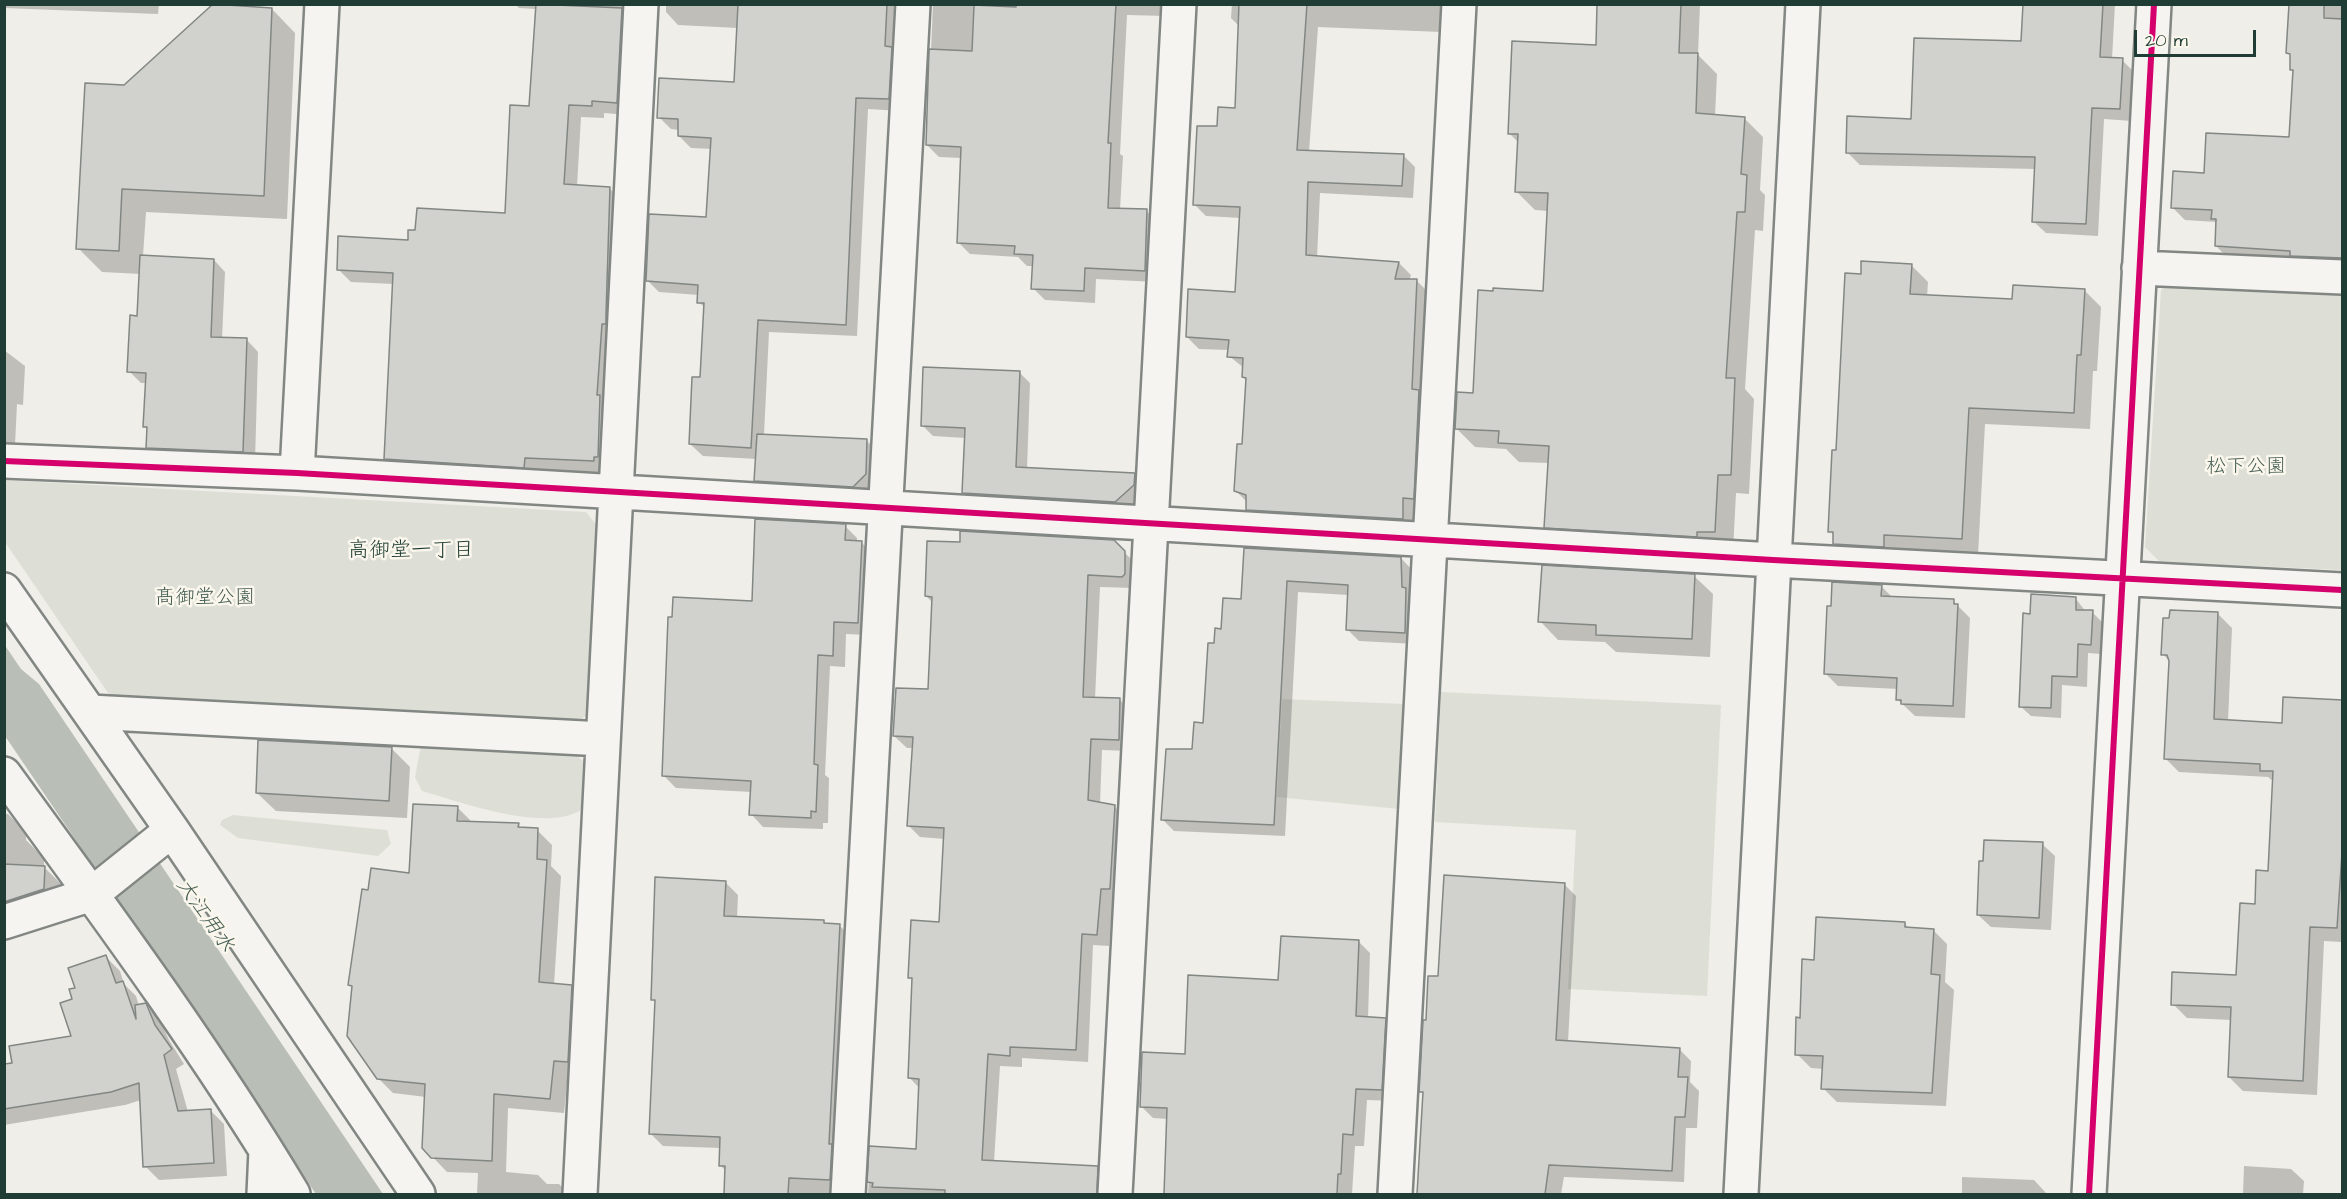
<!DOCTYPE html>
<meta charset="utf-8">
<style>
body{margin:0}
#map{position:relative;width:2347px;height:1199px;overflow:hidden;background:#efeee8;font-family:"Architects Daughter",sans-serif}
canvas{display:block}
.frame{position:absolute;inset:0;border:6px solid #1f3d34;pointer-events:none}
.scale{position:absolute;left:2134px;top:30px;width:122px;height:27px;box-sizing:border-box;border:3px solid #1f3d34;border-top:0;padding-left:8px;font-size:18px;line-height:21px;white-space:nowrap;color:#1f3d34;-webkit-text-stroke:4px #fbf7ec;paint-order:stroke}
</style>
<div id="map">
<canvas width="2347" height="1199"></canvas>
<div class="frame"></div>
<div class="scale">20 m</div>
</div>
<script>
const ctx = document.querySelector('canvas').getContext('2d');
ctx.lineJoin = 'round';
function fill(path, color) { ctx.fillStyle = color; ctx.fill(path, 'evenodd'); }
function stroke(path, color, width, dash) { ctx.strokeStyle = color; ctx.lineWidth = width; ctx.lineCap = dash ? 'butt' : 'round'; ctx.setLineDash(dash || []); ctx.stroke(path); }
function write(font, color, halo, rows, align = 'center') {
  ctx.font = font + ' "Architects Daughter","Klee One",sans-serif'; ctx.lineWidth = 5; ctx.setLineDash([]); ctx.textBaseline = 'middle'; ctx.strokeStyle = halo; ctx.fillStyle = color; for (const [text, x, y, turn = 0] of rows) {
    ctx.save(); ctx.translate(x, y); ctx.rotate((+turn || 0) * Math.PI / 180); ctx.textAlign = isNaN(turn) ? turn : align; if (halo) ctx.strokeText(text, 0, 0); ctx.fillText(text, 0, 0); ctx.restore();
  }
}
fill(new Path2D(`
 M2174,280L2342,287V570L2160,562L2145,547L2161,290Z
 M4,480L586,512L599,528L590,713L573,724L137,703L108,693L5,542Z
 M1441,692L1721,705L1707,996L1568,989L1576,830L1435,822Z
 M1282,699L1404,704L1399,809L1277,797Z
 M421,745L570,749L583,761L581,810C544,833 461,802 422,791L415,777Z
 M233,815L387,830L391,844L378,856L238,838L220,825L222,820Z`), '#dddfd6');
fill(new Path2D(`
 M4,644L21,669L39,684L383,1194H316L5,736Z`), '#b9bfb6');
fill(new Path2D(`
 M4,4H159L158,14L4,8Z
 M515,4H632L629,115L604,113V118L581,117L577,186L610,189L622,201L606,473L537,470V480L398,471L385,459L394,284L351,282L338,269L409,241L507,214L530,107L535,9L519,8Z
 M666,4H911L901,111L868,109L857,336L769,332L764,435L867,441L877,451L875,485L864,497L766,491L755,481L757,459L703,456L690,444L702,378L705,308L699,302V295L659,292L647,280L707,219L712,149L691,148L679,136V130L671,129L659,117L735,84L738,28L678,25L666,12Z
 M933,4H1168L1167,16L1127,15L1120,154L1123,156L1120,210L1146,211L1158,222L1156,282L1096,279L1095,303L1045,300L1033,288L1034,266H1027L1018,257L970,254L958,242L962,158L939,157L927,145Z
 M1232,4H1445L1441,32L1318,27L1309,152L1403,155L1415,167L1413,198L1320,193L1317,258L1399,263L1411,275L1409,281H1417L1429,293L1425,510L1415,509L1414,531L1259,521L1247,510L1248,503L1236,491L1243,446L1247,381L1243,377L1244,368L1229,356V350L1199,349L1187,337L1237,293L1241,218L1206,216L1194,204L1218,128L1237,109L1240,27L1231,18Z
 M1599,4H1700L1698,55L1717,74L1715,116L1744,118L1763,137L1760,190L1765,195L1763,231L1755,230L1745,389L1754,399L1749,494L1736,493L1733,551L1564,546L1546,527L1549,463L1519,462L1506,449L1475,447L1456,428L1544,292L1548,211L1535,210L1516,191L1519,143L1509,133L1597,47Z
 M2024,4H2115L2112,59L2122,60L2134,72L2132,121L2104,119L2098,236L2046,233L2033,221L2036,169L1860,165L1848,153L1912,120L2022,43Z
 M2289,4H2342V270L2229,259L2216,246V222L2185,220L2172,207L2205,175L2291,139L2294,72L2291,69L2292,56L2288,52Z
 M272,9L295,33L287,219L146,212L143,256L214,260L225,272L222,339L247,340L258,352L255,463L159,459L147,447L148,430L144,426L147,383H141L129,371L139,317L141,274L102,272L78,248L125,87Z
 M1911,265L1928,282L1927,297L2013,301L2084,290L2101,307L2097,371H2093L2090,429L1985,424L1978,555L1851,560L1835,544V537L1830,531L1862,276Z
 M4,350L25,366L23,405L17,404L15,445L4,444Z
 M1019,372L1030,383L1027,469L1134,475L1145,486V496L1126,513L974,504L964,493L966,438L933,436L922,425Z
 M845,526L857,538V543H862L874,555L869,635L846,634L845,667L830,666L825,775L829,778L828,823H823V829L763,827L751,814L752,792L676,788L663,775L754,603Z
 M1113,541L1137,565L1134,588L1100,587L1095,699L1120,700L1132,712L1130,751L1102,750L1100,804L1114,806L1126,818L1121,900H1113L1109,946L1093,945L1088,1062L1022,1058V1067L1000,1066L994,1162L1096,1167L1108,1179L1107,1194H868L871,1148L917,1150L920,1089L909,1077L913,981L909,977L941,923L945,839L920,837L908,825L914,748H907L894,736L929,690L933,603L926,596Z
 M1245,549L1401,558L1412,570L1416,644L1359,641L1348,630L1349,595L1298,592L1285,836L1174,831L1162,819L1204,724L1215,644L1242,600Z
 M1694,576L1713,594L1710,657L1616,652L1605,642L1558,640L1540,621Z
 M1881,586L1893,598L1953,601L1970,618L1965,718L1915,716L1897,699L1898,689L1838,686L1825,673Z
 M2076,599L2086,612H2092L2102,622L2101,654L2088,653L2087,687L2062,685L2061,718L2031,716L2020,706L2032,615Z
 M2217,613L2232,628L2228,722L2283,724L2342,701V942L2324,941L2317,1095L2243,1091L2229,1077L2232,1020L2187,1018L2173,1004L2238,977L2257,906L2269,873L2274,782L2268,777L2179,772L2165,758L2170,662L2163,654Z
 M391,748L410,767L407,818L276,811L257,793Z
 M457,807L472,822L518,824L522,829L537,830L552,845L551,866L561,876L554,985L571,986L586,1001L582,1076L568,1075L564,1113L508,1108L506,1172L538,1175L547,1184H559L569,1194H477L478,1173L447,1172L424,1148L426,1097L393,1093L378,1078L353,988L350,985L369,892L411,875Z
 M4,814H8L26,832V840L44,858V867L62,885V907L4,921Z
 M2042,844L2055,856L2051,930L1991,927L1978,915Z
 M725,882L738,895L737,918L824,921L827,925H839L852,938L842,1194H725L726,1171L720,1165L721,1148L663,1146L650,1133L656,1002L653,999Z
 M1564,884L1576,896L1568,1042L1679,1049L1691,1061L1690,1082L1699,1091L1697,1128H1686L1684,1182L1564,1177L1561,1194H1420L1424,1095L1421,1091L1428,1021L1439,978Z
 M1904,923L1910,929L1933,930L1947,944L1945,982L1954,990L1946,1106L1837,1102L1823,1088L1824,1069L1811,1068L1797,1054L1816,962Z
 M1358,941L1370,953L1368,1018L1385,1019L1397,1031L1393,1101L1367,1100L1364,1146H1355L1352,1194H1165L1168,1119L1153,1118L1141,1106L1187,1056L1280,981Z
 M106,957L120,971L124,984L136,996L139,1006L145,1005L159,1018L169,1040L184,1064L176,1069L188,1112L210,1110L224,1124L227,1176L159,1180L145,1166L141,1100L125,1105L4,1125V1065L73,1037L77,989Z
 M2244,1166L2291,1169L2304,1181L2303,1194H2243Z
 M1962,1177L2034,1180L2047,1194H1962Z`), '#0003');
const building = new Path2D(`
 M213,4L272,8L264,196L122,189L119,251L76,249L85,83L124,85Z
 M536,4L622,8L617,103L592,101V106L569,105L564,184L610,187L606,314V324H602L597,395H600L598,457H594V461L525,458L524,468L384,459L393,273L337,270L338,236L408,240V230H415L417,208L505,213L510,105L529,106Z
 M738,4H887L885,46L892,47L889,99L856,98L846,325L758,320L751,448L689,444L692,377H700L704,303H697L698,285L646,281L649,214L706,217L711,138L678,136V119L657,118L659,78L734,82Z
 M1016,4H1116L1108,143H1111L1108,208L1147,209L1145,271L1085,268L1084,291L1031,289L1033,255L1014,254L1015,246L957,243L961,147L926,145L929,49L972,51L974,5L1016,7Z
 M1239,4H1307L1297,150L1404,154L1402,186L1308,182L1306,255L1399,262L1395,279H1417L1412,389L1419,390L1414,499L1403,498V519L1246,510V495L1234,491L1237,444H1242L1246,378L1242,377L1243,358L1227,357L1229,340L1186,337L1188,289L1235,292L1240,207L1193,205L1197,126H1217L1218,107L1235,108Z
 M1597,4H1681L1679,53H1698L1696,113L1745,117L1741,174L1747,175L1745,212H1737L1726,378H1735L1731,475H1718L1715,532H1697V537L1544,528L1549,446L1498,443L1499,431L1455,429L1457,392L1473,393L1478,290L1493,291V288L1543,291L1548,193L1515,192L1518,134H1508L1512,41L1596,45Z
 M2023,4H2103L2100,57L2123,58L2120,109L2092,108L2086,224L2032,222L2035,157L1846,153L1847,116L1911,119L1914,38L2021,41Z
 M2289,4H2324V18L2343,19V258L2290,256V251L2215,246L2216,219H2211L2212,210L2171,208L2173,171L2204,173L2206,133L2289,137L2293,70H2290V54L2286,53Z
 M140,255L214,259L211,337L247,338L243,452L146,448L147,427H143L146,373L127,372L130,315L137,316Z
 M1861,261L1912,264L1910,294L2012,299L2013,285L2085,289L2081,355H2077L2074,413L1969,408L1962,539L1884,535V547L1833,544V532H1828L1832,450H1836L1845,273L1861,274Z
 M923,367L1020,371L1016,467L1135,473L1134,485L1115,502L962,493L965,428L921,426Z
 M757,434L867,439L866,474L853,487L754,481Z
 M755,519L846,524L845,540L862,541L858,623L834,622L833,656L818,655L814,764L818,765L816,812L811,811V818L749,815L751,781L662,776L668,617H672L673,597L752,601Z
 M960,531L1114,540L1125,551V574L1122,577L1088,575L1083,697L1120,698L1119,740L1091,739L1088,800L1115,805L1110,889H1101L1097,935L1082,934L1076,1050L1010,1047V1056L988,1054L982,1160L1098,1166L1097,1194H945V1190L872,1187L873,1183L867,1182L869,1146L916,1149L919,1079L908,1078L912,978H908L911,920L939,922L944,828L907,826L913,737L893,736L896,688L928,689L932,597L925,596L927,541L960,542Z
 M1244,548L1401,557L1402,587L1406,588L1405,633L1346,630L1348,585L1287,581L1274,825L1161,820L1166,749H1192L1194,722L1203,723L1208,643H1214L1215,628L1221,629L1223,598L1241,599Z
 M1542,565L1695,574L1692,639L1596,635V625L1538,622Z
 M1832,582L1882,585L1881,596L1954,599V604H1958L1953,706L1901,704V700H1896L1897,678L1824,674L1827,606H1831Z
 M2031,594L2076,597V610H2093L2091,645L2078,644L2077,677L2052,676L2051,708L2019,707L2023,613L2030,614Z
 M2170,610L2218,612L2214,719L2282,723L2283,697L2343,700V838L2337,928L2310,927L2303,1081L2228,1077L2231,1007L2171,1005L2172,972L2236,975L2240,903L2255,904L2256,870L2268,871L2273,771H2260V764L2164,759L2169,661L2167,655H2161L2163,618H2169Z
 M258,740L392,747L389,801L256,793Z
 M413,804L458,806L457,821L519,823L518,827L538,828L537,859L547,860L539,982L572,985L568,1062L554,1061L550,1099L494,1094L492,1161L431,1158L422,1148L425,1084L377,1079L347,1036L352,986L348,985L362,889L368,890L371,868L409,873Z
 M1984,840L2043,842L2039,918L1977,915L1979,861H1983Z
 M4,864L45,866L44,889L4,902Z
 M1444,875L1565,883L1556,1040L1680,1048L1678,1077H1688L1685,1117H1675L1672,1171L1549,1165L1545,1194H1417L1423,1092H1419L1423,1020H1426L1428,976H1438Z
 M655,877L726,881L724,916L824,920V923L840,924L829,1144H832L830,1180L789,1178L788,1194H724L725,1166H719L720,1137L649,1134L655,1000H651Z
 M1816,917L1905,922V927L1934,929L1931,974L1940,975L1932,1093L1821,1089L1823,1056L1795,1055L1796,1017L1800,1018L1802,959L1814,960Z
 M1281,936L1359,940L1356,1016L1386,1018L1382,1090L1356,1089L1353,1135L1343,1134L1341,1174H1338L1337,1194H1164L1167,1108L1140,1107L1142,1052L1185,1054L1188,975L1278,980Z
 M106,955L116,983L123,981L136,1019L135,1005L146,1003L155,1025L172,1049L164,1055L178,1111L211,1109L214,1163L143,1167L139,1083L111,1092L4,1109V1064L12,1063L9,1046L71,1036L60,1003L72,999L69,989L75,988L68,968Z`);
fill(building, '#d1d1cd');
stroke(building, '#828783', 1.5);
const minor = new Path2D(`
 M2139,268L2342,277
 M4,461L297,473L1773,560L2342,590
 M297,473L322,4
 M4,590L172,830L418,1194
 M90,712L603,739
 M4,774C104,911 206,1049 293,1194
 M4,922L92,894L172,830
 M264,1194L266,1150
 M580,1194L641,4
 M848,1194L913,4
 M1115,1194L1179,4
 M1395,1194L1459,4
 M1741,1194L1803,4
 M2089,1194L2154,4`);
stroke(minor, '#828783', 38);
stroke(minor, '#f5f4f0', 33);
stroke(new Path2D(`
 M4,461L297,473L1773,560L2342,590
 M2089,1194L2154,4`), '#d6006c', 6);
write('20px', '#425b52', '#fbf7ec', [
 ["松下公園",2246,468],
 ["髙御堂公園",205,599]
]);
write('21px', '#1f3d34', '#fbf7ec', [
 ["高御堂一丁目",411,552]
]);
write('italic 21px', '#465e55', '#fbf7ec', [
 ["大江用水",204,916,55]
]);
</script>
